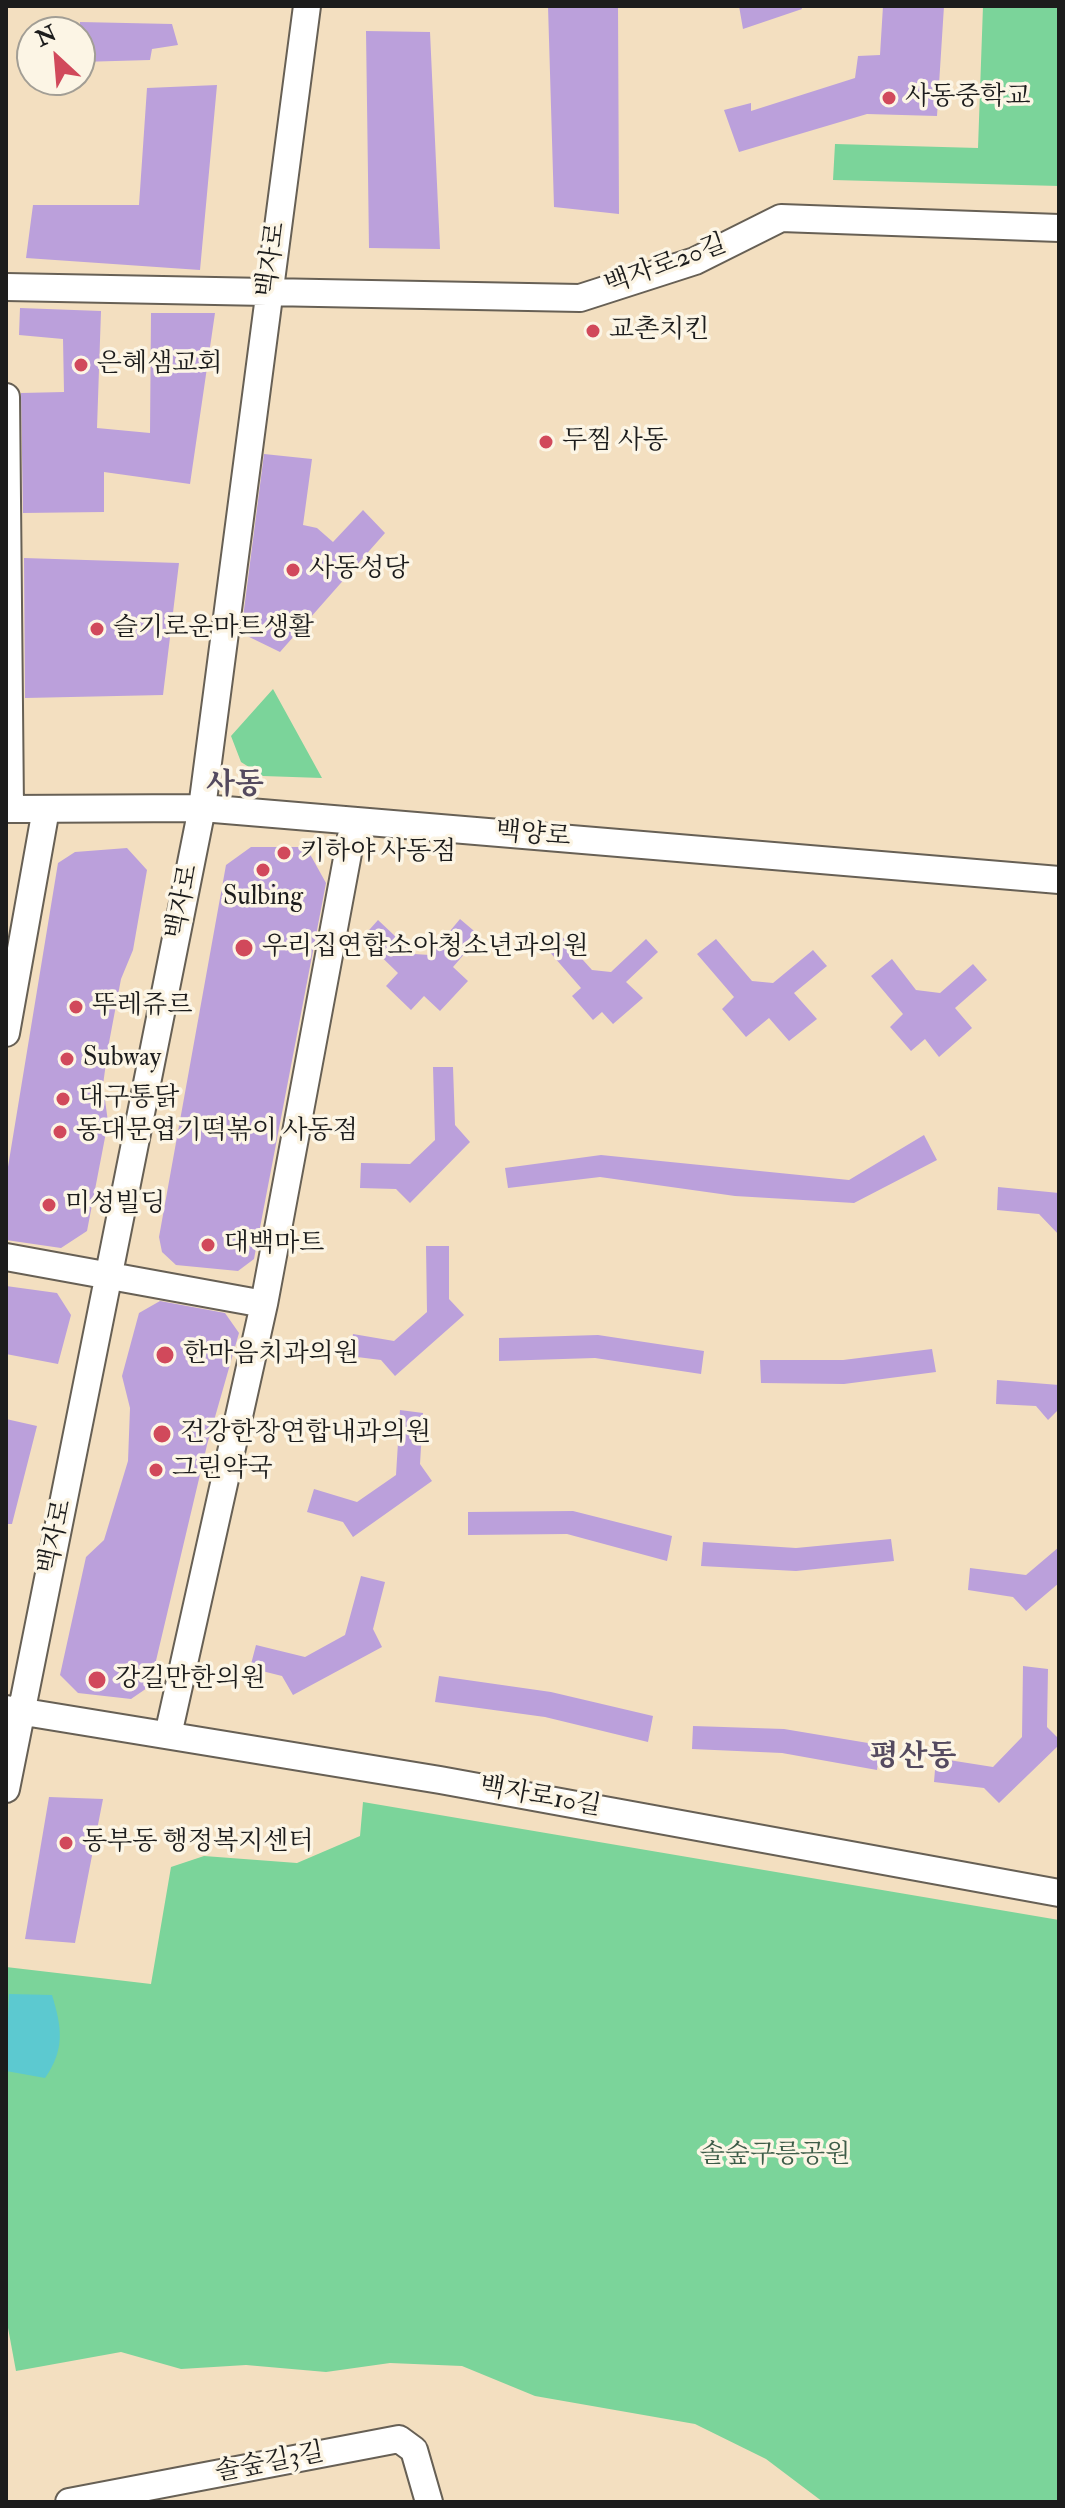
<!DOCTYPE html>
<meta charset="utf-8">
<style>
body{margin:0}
#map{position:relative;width:1065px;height:2508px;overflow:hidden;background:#f3dfc0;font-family:"IM FELL Double Pica",serif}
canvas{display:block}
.frame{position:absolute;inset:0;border:8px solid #1c1c1c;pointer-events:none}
.north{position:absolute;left:16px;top:16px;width:80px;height:80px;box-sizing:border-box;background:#fcf5e5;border:2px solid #a29e95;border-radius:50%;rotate:334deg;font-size:22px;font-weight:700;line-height:32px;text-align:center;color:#1c1c1c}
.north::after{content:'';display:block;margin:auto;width:28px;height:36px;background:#d1495b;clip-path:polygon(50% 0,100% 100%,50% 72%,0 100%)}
</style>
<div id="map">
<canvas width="1065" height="2508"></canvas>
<div class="frame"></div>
<div class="north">N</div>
</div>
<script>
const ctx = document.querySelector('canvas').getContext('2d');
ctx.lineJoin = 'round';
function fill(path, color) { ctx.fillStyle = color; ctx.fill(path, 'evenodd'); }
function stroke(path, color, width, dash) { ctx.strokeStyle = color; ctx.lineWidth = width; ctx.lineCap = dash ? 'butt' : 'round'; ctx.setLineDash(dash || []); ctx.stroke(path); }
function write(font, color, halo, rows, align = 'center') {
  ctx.font = font + ' "IM FELL Double Pica","Noto Serif KR",serif'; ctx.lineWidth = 7; ctx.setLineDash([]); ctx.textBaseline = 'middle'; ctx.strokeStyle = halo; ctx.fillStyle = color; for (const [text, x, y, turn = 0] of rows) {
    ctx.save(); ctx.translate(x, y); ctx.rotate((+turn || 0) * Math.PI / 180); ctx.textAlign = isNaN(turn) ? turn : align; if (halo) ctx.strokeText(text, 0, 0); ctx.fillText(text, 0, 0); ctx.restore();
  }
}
fill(new Path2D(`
 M983,6H1059V186L833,180L835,144L978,148Z
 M273,689L322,778L263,776L241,762L231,736Z
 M363,1802L1059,1920V2502H823L766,2459L695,2424L535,2396L462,2366L390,2363L326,2372L246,2365L181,2369L121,2352L16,2371L6,2317V1967L151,1984L171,1867L204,1856L297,1863L360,1836Z`), '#7bd49a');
fill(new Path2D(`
 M9,1994L52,1995C62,2028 65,2049 45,2078L6,2071Z`), '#5cc9d0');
fill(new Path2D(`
 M548,6H618L619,214L554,207Z
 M739,6H801L802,9L743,29Z
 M883,6H944L937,116L867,114L739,152L724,110L751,103V111L855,78L858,56L880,55Z
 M80,22L172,24L178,45L152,49L150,60L80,62Z
 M366,31L430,32L440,249L369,248Z
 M217,85L200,270L26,258L33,205H139L147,88Z
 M20,308L101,311L97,428L150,433L151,313H215L190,484L104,472V512L23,513L21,393L64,392L63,339L19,335Z
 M264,454L312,459L303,525L317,528L333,542L363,510L385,533L280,652L241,633Z
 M24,558L179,563L163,695L25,698Z
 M251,847H306L326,883L254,1259L238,1271L176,1265L162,1252L159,1237L226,865Z
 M127,848L147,870L133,950L121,979L108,1048L103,1085L108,1122L87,1231L61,1248L6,1240V1179L58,863L75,852Z
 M460,919L480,936L453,967L468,981L440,1011L424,996L411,1010L386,986L398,973L362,938L378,920L414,954L430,955Z
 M556,930L592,970L611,972L646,939L658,952L626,982L643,998L613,1024L602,1012L593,1020L572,996L581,988L541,942Z
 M716,939L752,981L773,983L813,950L827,966L794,993L817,1019L789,1041L769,1018L746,1037L722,1009L734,997L697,954Z
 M892,959L916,990L940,993L973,964L987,980L955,1008L972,1028L939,1057L925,1039L911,1051L890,1027L903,1014L871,976Z
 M433,1067H453L455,1125L470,1142L410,1203L396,1189L360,1188L361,1163L410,1164L435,1140Z
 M924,1135L937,1160L854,1203L735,1196L600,1177L508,1188L505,1168L601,1155L849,1180Z
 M998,1187L1059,1193V1235L1039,1214L997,1210Z
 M426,1246H449V1299L464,1315L395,1376L381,1360L349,1356L353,1334L394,1341L427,1312Z
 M6,1286L57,1293L71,1315L58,1364L6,1354Z
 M160,1301L225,1313L239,1333L207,1445L150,1686L131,1699L78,1693L60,1675L86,1557L104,1540L128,1461L130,1408L122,1376L139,1313Z
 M598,1335L704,1351L701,1374L595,1358L499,1361V1338Z
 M932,1349L936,1372L844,1384L761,1383L760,1360H843Z
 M997,1380L1059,1385V1409L1048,1420L1036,1406L996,1404Z
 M400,1410L423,1413L420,1464L432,1481L353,1537L343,1522L307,1512L314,1489L357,1502L396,1475Z
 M6,1419L37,1426L12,1524H6Z
 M573,1511L672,1536L667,1561L567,1534L468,1535V1512Z
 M891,1539L894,1561L796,1571L701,1566L703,1542L796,1548Z
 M1059,1547V1583L1026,1611L1013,1597L968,1590L970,1568L1026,1575Z
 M361,1576L385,1582L373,1629L382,1647L293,1695L282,1676L250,1668L256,1645L305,1657L345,1635Z
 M1023,1666L1048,1669L1047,1727L1059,1739V1745L999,1803L984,1788L934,1782L936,1758L993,1767L1022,1737Z
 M439,1676L551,1692L653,1716L648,1742L545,1717L435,1702Z
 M693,1726L784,1729L880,1745L877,1770L782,1753L692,1749Z
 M49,1797L103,1799L75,1943L25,1939Z`), '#bba0db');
const minor = new Path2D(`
 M6,287L580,298L695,261L781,218L1059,228
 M6,397L10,809
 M6,809L202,808L1059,880
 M6,1033L46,809
 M6,1257L264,1304
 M6,1709L440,1780L1059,1893
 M168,1735L264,1304L354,821
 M6,1789L202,808L307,6
 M69,2502L399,2439L414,2450L429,2502`);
stroke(minor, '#676055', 30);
stroke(minor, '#fff', 26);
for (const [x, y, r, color] of [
 [889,98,8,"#d1495b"],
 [593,331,8,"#d1495b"],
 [81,365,8,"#d1495b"],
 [546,442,8,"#d1495b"],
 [293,570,8,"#d1495b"],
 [97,629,8,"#d1495b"],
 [284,853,8,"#d1495b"],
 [263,870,8,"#d1495b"],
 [244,948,10,"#d1495b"],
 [76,1007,8,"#d1495b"],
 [67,1059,8,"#d1495b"],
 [63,1099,8,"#d1495b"],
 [60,1132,8,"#d1495b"],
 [49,1205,8,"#d1495b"],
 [208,1245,8,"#d1495b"],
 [165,1355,10,"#d1495b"],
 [162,1434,10,"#d1495b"],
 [156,1470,8,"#d1495b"],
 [97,1680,10,"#d1495b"],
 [66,1843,8,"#d1495b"]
]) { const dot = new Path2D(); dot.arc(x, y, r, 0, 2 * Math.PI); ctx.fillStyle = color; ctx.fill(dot); stroke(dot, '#fcf5e5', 3); }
write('26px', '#1c1c1c', '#fcf5e5', [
 ["사동중학교",905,98],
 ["교촌치킨",609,331],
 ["은혜샘교회",97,365],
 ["두찜 사동",562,442],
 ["사동성당",309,570],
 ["슬기로운마트생활",113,629],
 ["키하야 사동점",300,853],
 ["Sulbing",263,898,"center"],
 ["우리집연합소아청소년과의원",262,948],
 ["뚜레쥬르",92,1007],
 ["Subway",83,1059],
 ["대구통닭",79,1099],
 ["동대문엽기떡볶이 사동점",76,1132],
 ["미성빌딩",65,1205],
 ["대백마트",224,1245],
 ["한마음치과의원",183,1355],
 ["건강한장연합내과의원",180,1434],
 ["그린약국",172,1470],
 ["강길만한의원",115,1680],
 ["동부동 행정복지센터",82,1843]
], 'left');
write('26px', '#1c1c1c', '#fcf5e5', [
 ["백자로",273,260,-82],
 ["백자로20길",666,266,-20],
 ["백양로",533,836,5],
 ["백자로",184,902,-79],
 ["백자로",57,1537,-78],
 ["백자로10길",540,1798,10],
 ["솔숲길3길",270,2464,-11]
]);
write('26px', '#3d5c48', '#fcf5e5', [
 ["솔숲구릉공원",775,2156]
]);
write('bold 30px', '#544a5f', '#fcf5e5', [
 ["사동",235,787],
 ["평산동",913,1759]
]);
</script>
